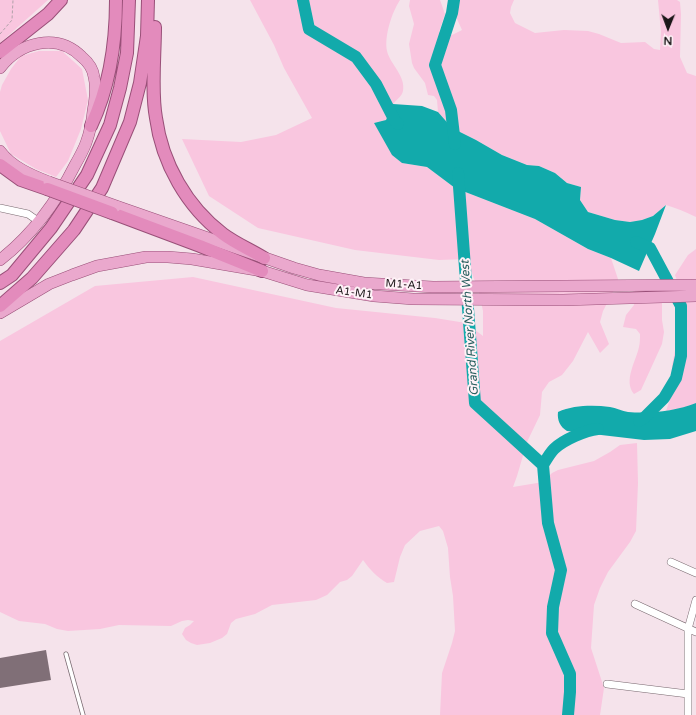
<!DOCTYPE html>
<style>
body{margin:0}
#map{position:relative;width:696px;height:715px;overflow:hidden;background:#f5e3eb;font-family:"Varela Round",sans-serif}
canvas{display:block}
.north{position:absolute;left:648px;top:8px;width:40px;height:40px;-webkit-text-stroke:3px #fef2f7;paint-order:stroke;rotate:181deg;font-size:11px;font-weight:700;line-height:16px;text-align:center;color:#1c1619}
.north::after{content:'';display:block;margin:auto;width:14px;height:18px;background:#1c1619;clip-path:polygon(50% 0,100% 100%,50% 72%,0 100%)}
</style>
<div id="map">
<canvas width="696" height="715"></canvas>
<div class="north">N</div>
</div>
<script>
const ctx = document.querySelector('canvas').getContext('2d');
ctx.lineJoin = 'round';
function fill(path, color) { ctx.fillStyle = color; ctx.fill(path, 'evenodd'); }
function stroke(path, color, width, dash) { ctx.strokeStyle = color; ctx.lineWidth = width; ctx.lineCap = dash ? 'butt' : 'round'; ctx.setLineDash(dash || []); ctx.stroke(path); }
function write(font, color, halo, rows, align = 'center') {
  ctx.font = font + ' "Varela Round",sans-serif'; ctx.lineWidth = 4; ctx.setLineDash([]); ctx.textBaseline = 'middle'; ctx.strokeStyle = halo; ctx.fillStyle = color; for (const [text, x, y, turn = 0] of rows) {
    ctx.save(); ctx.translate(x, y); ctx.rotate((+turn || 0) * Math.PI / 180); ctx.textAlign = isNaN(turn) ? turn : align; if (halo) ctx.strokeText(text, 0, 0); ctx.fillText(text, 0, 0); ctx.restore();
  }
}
fill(new Path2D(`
 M0,0H48L0,43Z
 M250,0H400C392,12 384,36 387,51C390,64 406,76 403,91C402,96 397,99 394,103C390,108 388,115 386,120L374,123L402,163L427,167L455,188L535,219L588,249L611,258L618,279L614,290L603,311L600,322L609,344L600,353L588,332L573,361L562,375L549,382L542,392L540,415L527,442L517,476L513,487L543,482L552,473L558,470L594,461L610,452L620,445L637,443L638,483L636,531L630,542L608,572L600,588L594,605L591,648L604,688L600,715H440L442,673L452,643L455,631L453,596L450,577L448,548L443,531L439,526L420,531L405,545L400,557L394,582L387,583C377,577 370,570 363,560L352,576L347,580L340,582L327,595L316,600L272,605L255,614L236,619L231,623L227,634L222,638L210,643L197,645L191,643L186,640L182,634L185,628L190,625L194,621L188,620L182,621L171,626L119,625L100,629L68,631L57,629L45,624L19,621L0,612V341L95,286L193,277L336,308L435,318L466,323L483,336V311L479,293L467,259L439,260L355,250L258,228L209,196L182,139L241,142L276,135L312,118L284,68L274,45Z
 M410,0H440L445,14L439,32L452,35L462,30L457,19V0H514L511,7L510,13L515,23L535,33L564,30L588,31L599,34L621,43L645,42L654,49L660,50L661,32L658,0H677L680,2L681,14L680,57L687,73L696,76V217C686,212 676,208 666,205L653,216L642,220L630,222L615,220L588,212L580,200L581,187L567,183L555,173L539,166L527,165L502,155L476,140L452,128L438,112L437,100L434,96L428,95L425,83L414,68L412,63L409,44L414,24L409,6Z
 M39,51H62L82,69L88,100L81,129L68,161L56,177L36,169L11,154L0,131V92L2,85L11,69L21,56Z
 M696,249V403L684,408L666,411L671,396L672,366L677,340L685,315L683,298L675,275L688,255Z
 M636,289L653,294L662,302V320L664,332L662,344L641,390L634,394C623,381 636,361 639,347C640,343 640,338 640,334L636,329L623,327L626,315L634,305L632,293Z`), '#f9c6df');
fill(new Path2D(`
 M393,104L422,106L438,112L452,128L476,140L502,155L527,165L539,166L555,173L567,183L581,187L580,200L588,212L615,220L630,222L642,220L653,216L666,205L655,234L639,271L611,258L588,249L535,219L455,188L427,167L402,163L392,155L374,123L386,120Z
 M696,403V431L670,439L644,440L567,431C560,427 557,420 558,412C574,405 593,405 610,407C616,408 622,411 628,412C650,414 676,411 696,403Z`), '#12aaab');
stroke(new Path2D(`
 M303,0L309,29L356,57L376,84L395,121L398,124
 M454,0L452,13L435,65L451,110L455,144
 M458,173L475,403L543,465L548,523L561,570L553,607L552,633L570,674V692L568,715
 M636,242L650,248L681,306V356L676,378L664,398L645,417L639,421
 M543,465C546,460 550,453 554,449C563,440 586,430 598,429`), '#12aaab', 12);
fill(new Path2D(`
 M46,650L51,680L0,688V658Z`), '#806f77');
const service = new Path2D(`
 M66,654L83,715`);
const minor = new Path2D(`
 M0,208L28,214L38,221
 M671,562L696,573
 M635,604L696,632
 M607,684L688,694
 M688,715V629L696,600`);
const primary = new Path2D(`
 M0,68C20,42 57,32 82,57C88,62 93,69 94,77C97,88 95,100 93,111C92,122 90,132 86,143C83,151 79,158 75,165C57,201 32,235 0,260
 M0,151C12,167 31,175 49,182
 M116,206L294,268L319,275L364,283L433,287L696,285
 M0,313L49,284L72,275L97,266L146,257H168L192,259L262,271L307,285L374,296L413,299L563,300L696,296`);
const trunk = new Path2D(`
 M155,27C155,55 151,91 156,118C162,163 187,207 223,234C235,243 251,250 264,258
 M0,52L48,14L61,0
 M91,126C109,88 116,42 116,0
 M0,165L21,180L47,189
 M112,213L200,246L262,271
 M0,283L12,275L51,228L87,175L110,125L120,88L127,53L129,0
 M0,306L32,278L74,230L102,188L130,122L140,83L147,36L148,0`);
stroke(service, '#78686f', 5);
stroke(minor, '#78686f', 8);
stroke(primary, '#994f78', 12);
stroke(trunk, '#994f78', 14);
stroke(new Path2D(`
 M0,34L12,20L13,0`), '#b1a2a9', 1, [3, 2]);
stroke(service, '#fff', 3.5);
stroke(minor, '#fff', 7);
stroke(primary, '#eaa8cd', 11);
stroke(trunk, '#e38bbc', 12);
const primaryBridge = new Path2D(`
 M49,182L116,206`);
const trunkBridge = new Path2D(`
 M47,189L112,213`);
stroke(primaryBridge, '#994f78', 12, []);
stroke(trunkBridge, '#994f78', 14, []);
stroke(primaryBridge, '#eaa8cd', 11);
stroke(trunkBridge, '#e38bbc', 12);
write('11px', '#1c1619', '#fef2f7', [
 ["M1-A1",404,285,4],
 ["A1-M1",354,293,8]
]);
write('italic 12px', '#295f5f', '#fef2f7', [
 ["Grand River North West",470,328,-94]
]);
</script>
